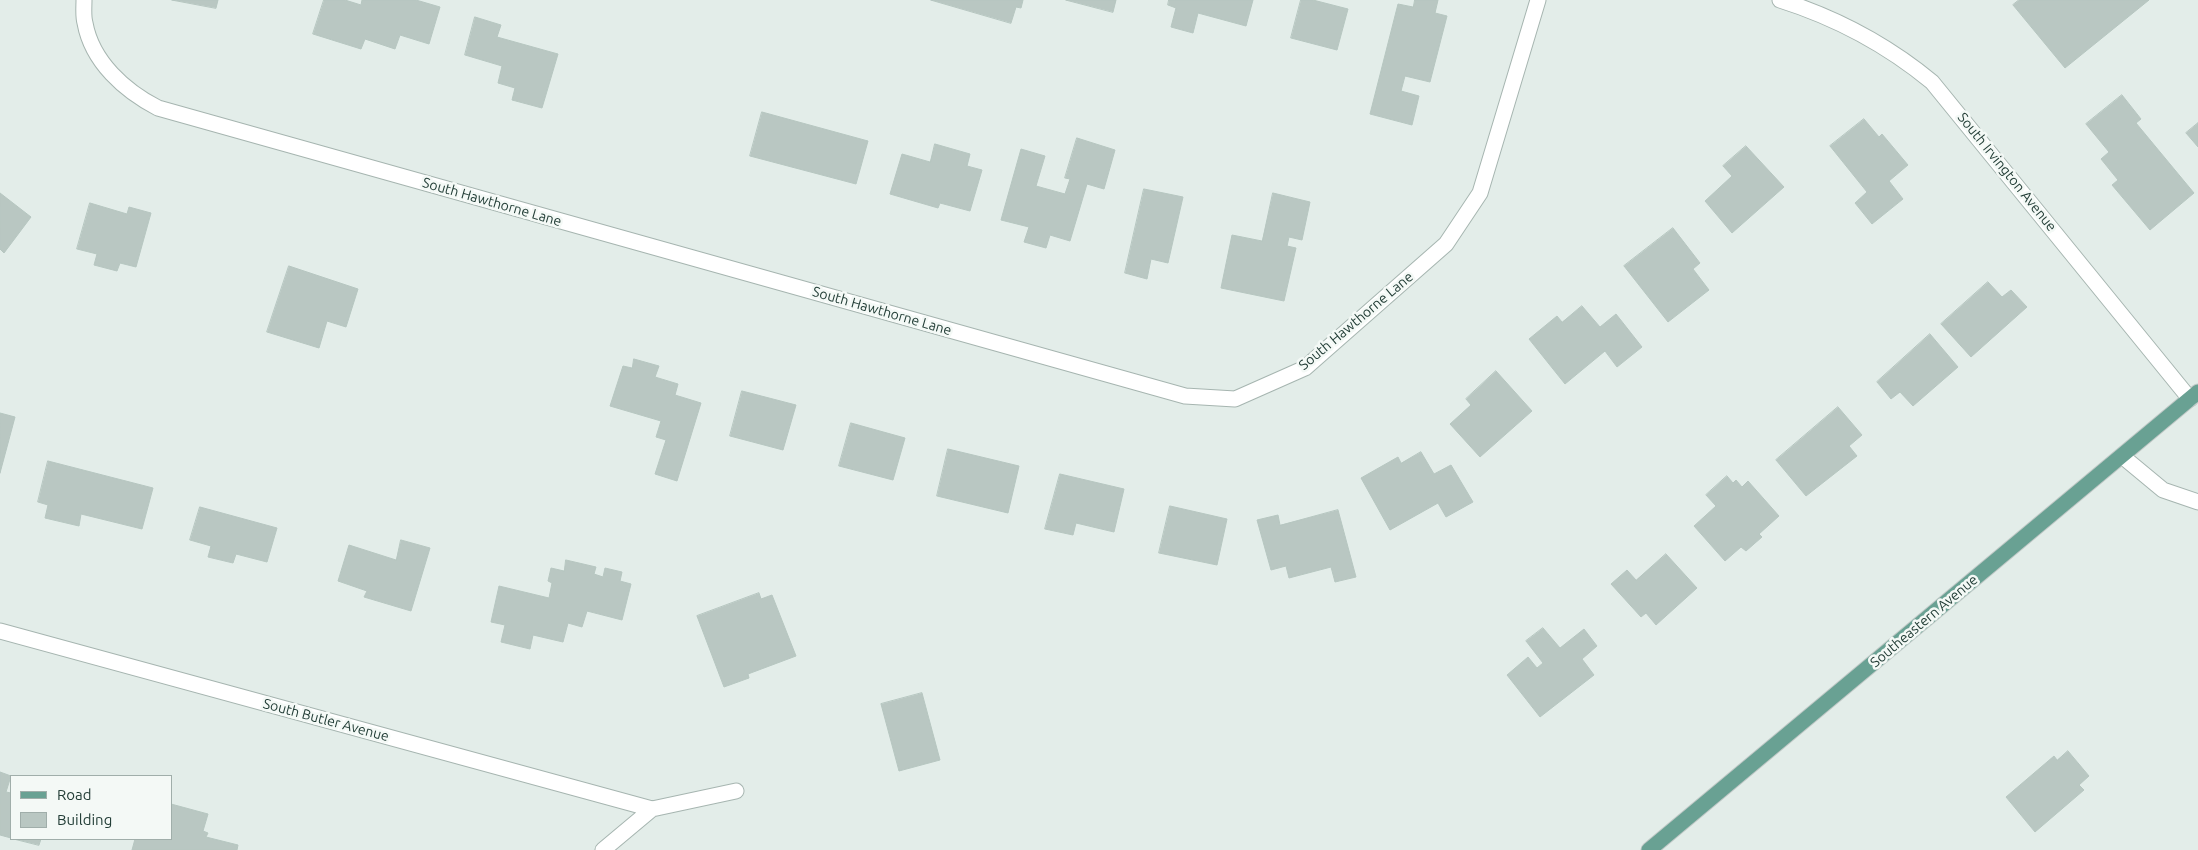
<!DOCTYPE html>
<style>
body{margin:0}
#map{position:relative;width:2198px;height:850px;overflow:hidden;background:#e3ede9;font-family:Ubuntu,sans-serif}
canvas{display:block}
.legend{position:absolute;left:10px;top:775px;width:162px;height:65px;box-sizing:border-box;background:#f4f9f6;border:1px solid #a0aeaa;margin:0;padding:6px 9px;list-style:none;font-size:15px;color:#233e37}
.legend li{display:flex;align-items:center;gap:10px;height:25px}
.legend b{width:25px;border:1px solid #a0aeaa}
</style>
<div id="map">
<canvas width="2198" height="850"></canvas>
<ul class="legend">
<li><b style="height:6px;background:#69a193"></b>Road</li>
<li><b style="height:14px;background:#b9c7c2"></b>Building</li>
</ul>
</div>
<script>
const ctx = document.querySelector('canvas').getContext('2d');
ctx.lineJoin = 'round';
function fill(path, color) { ctx.fillStyle = color; ctx.fill(path, 'evenodd'); }
function stroke(path, color, width, dash) { ctx.strokeStyle = color; ctx.lineWidth = width; ctx.lineCap = dash ? 'butt' : 'round'; ctx.setLineDash(dash || []); ctx.stroke(path); }
function write(font, color, halo, rows, align = 'center') {
  ctx.font = font + ' Ubuntu,sans-serif'; ctx.lineWidth = 5; ctx.setLineDash([]); ctx.textBaseline = 'middle'; ctx.strokeStyle = halo; ctx.fillStyle = color; for (const [text, x, y, turn = 0] of rows) {
    ctx.save(); ctx.translate(x, y); ctx.rotate((+turn || 0) * Math.PI / 180); ctx.textAlign = isNaN(turn) ? turn : align; if (halo) ctx.strokeText(text, 0, 0); ctx.fillText(text, 0, 0); ctx.restore();
  }
}
const building = new Path2D(`
 M172,0H218L216,8Z
 M324,0H345L361,5L362,0H416L440,7L429,44L400,35L395,49L365,39L361,49L313,34Z
 M931,0H1023L1021,8L1016,7L1011,23Z
 M1066,0H1116L1113,12Z
 M1169,0H1253L1246,26L1198,13L1193,33L1171,27L1176,8L1168,5Z
 M1301,0H1313L1348,9L1337,50L1291,38Z
 M1415,0H1438L1435,13L1447,16L1430,82L1405,76L1401,91L1419,96L1412,125L1370,114L1398,4L1413,7Z
 M2019,0H2149L2065,68L2013,5Z
 M475,17L501,25L497,37L558,54L542,108L512,100L515,88L498,83L502,66L465,55Z
 M2122,95L2141,119L2136,123L2194,193L2150,230L2112,185L2118,180L2101,159L2109,152L2086,124Z
 M762,112L868,141L856,184L750,156Z
 M1864,119L1879,137L1882,134L1908,165L1889,181L1903,199L1872,224L1855,203L1867,192L1830,146Z
 M2198,123V147L2186,133Z
 M1077,138L1115,150L1104,189L1087,184L1070,241L1050,235L1046,248L1024,242L1029,227L1001,220L1021,149L1045,156L1036,186L1065,194L1070,179L1065,178Z
 M935,144L970,154L967,166L982,170L970,211L940,203L938,208L890,194L902,154L930,162Z
 M1746,146L1784,187L1732,233L1705,201L1732,176L1723,166Z
 M1144,189L1183,197L1168,263L1151,259L1147,279L1125,273Z
 M0,193L31,217L4,253L0,249Z
 M1273,193L1310,202L1302,240L1289,237L1287,246L1296,248L1284,301L1221,288L1232,235L1262,241Z
 M90,203L127,214L129,207L151,213L136,267L120,263L117,271L94,265L97,254L77,249Z
 M1673,228L1700,263L1693,269L1709,290L1668,322L1624,266Z
 M289,266L358,289L346,327L327,321L319,348L267,332Z
 M1988,282L2002,297L2011,290L2027,307L1971,357L1941,324Z
 M1582,306L1600,327L1616,314L1642,347L1617,367L1605,351L1565,384L1529,339L1557,316L1562,322Z
 M1930,334L1958,367L1913,406L1900,392L1891,399L1877,382Z
 M634,359L659,366L655,377L678,384L675,395L701,403L677,481L655,474L666,440L656,437L661,421L610,406L623,366L632,368Z
 M1496,371L1532,411L1480,457L1450,424L1471,405L1466,399Z
 M742,391L796,405L783,450L730,436Z
 M1838,407L1862,435L1849,446L1857,456L1806,496L1776,460Z
 M0,413L15,417L0,473Z
 M851,423L905,438L893,480L839,466Z
 M948,449L1019,466L1008,513L937,496Z
 M1421,452L1434,474L1451,465L1473,502L1446,517L1438,503L1390,530L1361,478L1398,457L1401,463Z
 M48,461L153,488L142,529L81,514L79,526L45,518L48,505L38,502Z
 M1060,474L1124,489L1114,532L1076,523L1073,535L1045,529Z
 M1727,476L1733,483L1736,480L1742,487L1748,481L1779,516L1759,534L1762,537L1746,551L1741,547L1725,561L1694,526L1716,506L1706,495Z
 M1170,506L1227,519L1217,565L1159,553Z
 M200,507L277,528L267,562L236,554L233,563L208,557L211,546L190,540Z
 M1338,510L1356,577L1335,582L1331,567L1289,578L1286,566L1271,570L1257,520L1278,515L1280,525Z
 M401,540L430,548L411,611L364,597L367,591L338,581L349,545L396,560Z
 M1666,554L1697,588L1656,625L1646,613L1641,617L1611,584L1627,570L1636,580Z
 M566,560L596,567L594,574L603,577L605,568L622,572L620,581L631,584L622,620L587,611L582,627L568,623L563,642L533,635L530,649L501,642L505,625L491,622L499,586L549,598L552,583L548,581L551,568L564,571Z
 M759,593L761,599L772,595L796,656L748,674L749,678L724,687L697,616Z
 M1543,628L1560,648L1584,629L1597,646L1582,659L1594,675L1540,717L1507,675L1528,657L1537,668L1543,663L1526,641Z
 M922,693L940,760L899,771L881,704Z
 M2068,751L2089,776L2079,785L2084,790L2035,832L2006,797L2054,756L2057,760Z
 M0,772L11,776L6,792L11,793V838L0,835Z
 M171,804L208,814L203,831L208,833L206,837L238,845L237,850H132L135,839H171Z
 M14,839H41L39,845Z`);
fill(building, '#b9c7c2');
stroke(building, '#b6c6c0', 1);
const lane = new Path2D(`
 M2122,456L2163,490L2198,502`);
const street = new Path2D(`
 M84,0C84,7 83,16 85,23C92,62 125,91 158,108L1185,396L1235,399L1305,368L1446,244L1480,193L1538,0
 M1780,0C1837,18 1886,44 1932,82L2190,399
 M0,631L652,809L736,791
 M603,850L652,809`);
const primary = new Path2D(`
 M1649,850L2198,392`);
stroke(lane, '#a6b5b0', 17);
stroke(street, '#a6b5b0', 17);
stroke(primary, '#c1c9c7', 17);
stroke(lane, '#fff', 15);
stroke(street, '#fff', 15);
stroke(primary, '#69a193', 15);
write('14px', '#233e37', '#f4f9f6', [
 ["South Irvington Avenue",2007,172,51],
 ["South Hawthorne Lane",492,202,16],
 ["South Hawthorne Lane",882,311,16],
 ["South Hawthorne Lane",1356,321,-40],
 ["Southeastern Avenue",1924,621,-40],
 ["South Butler Avenue",326,720,15]
]);
</script>
